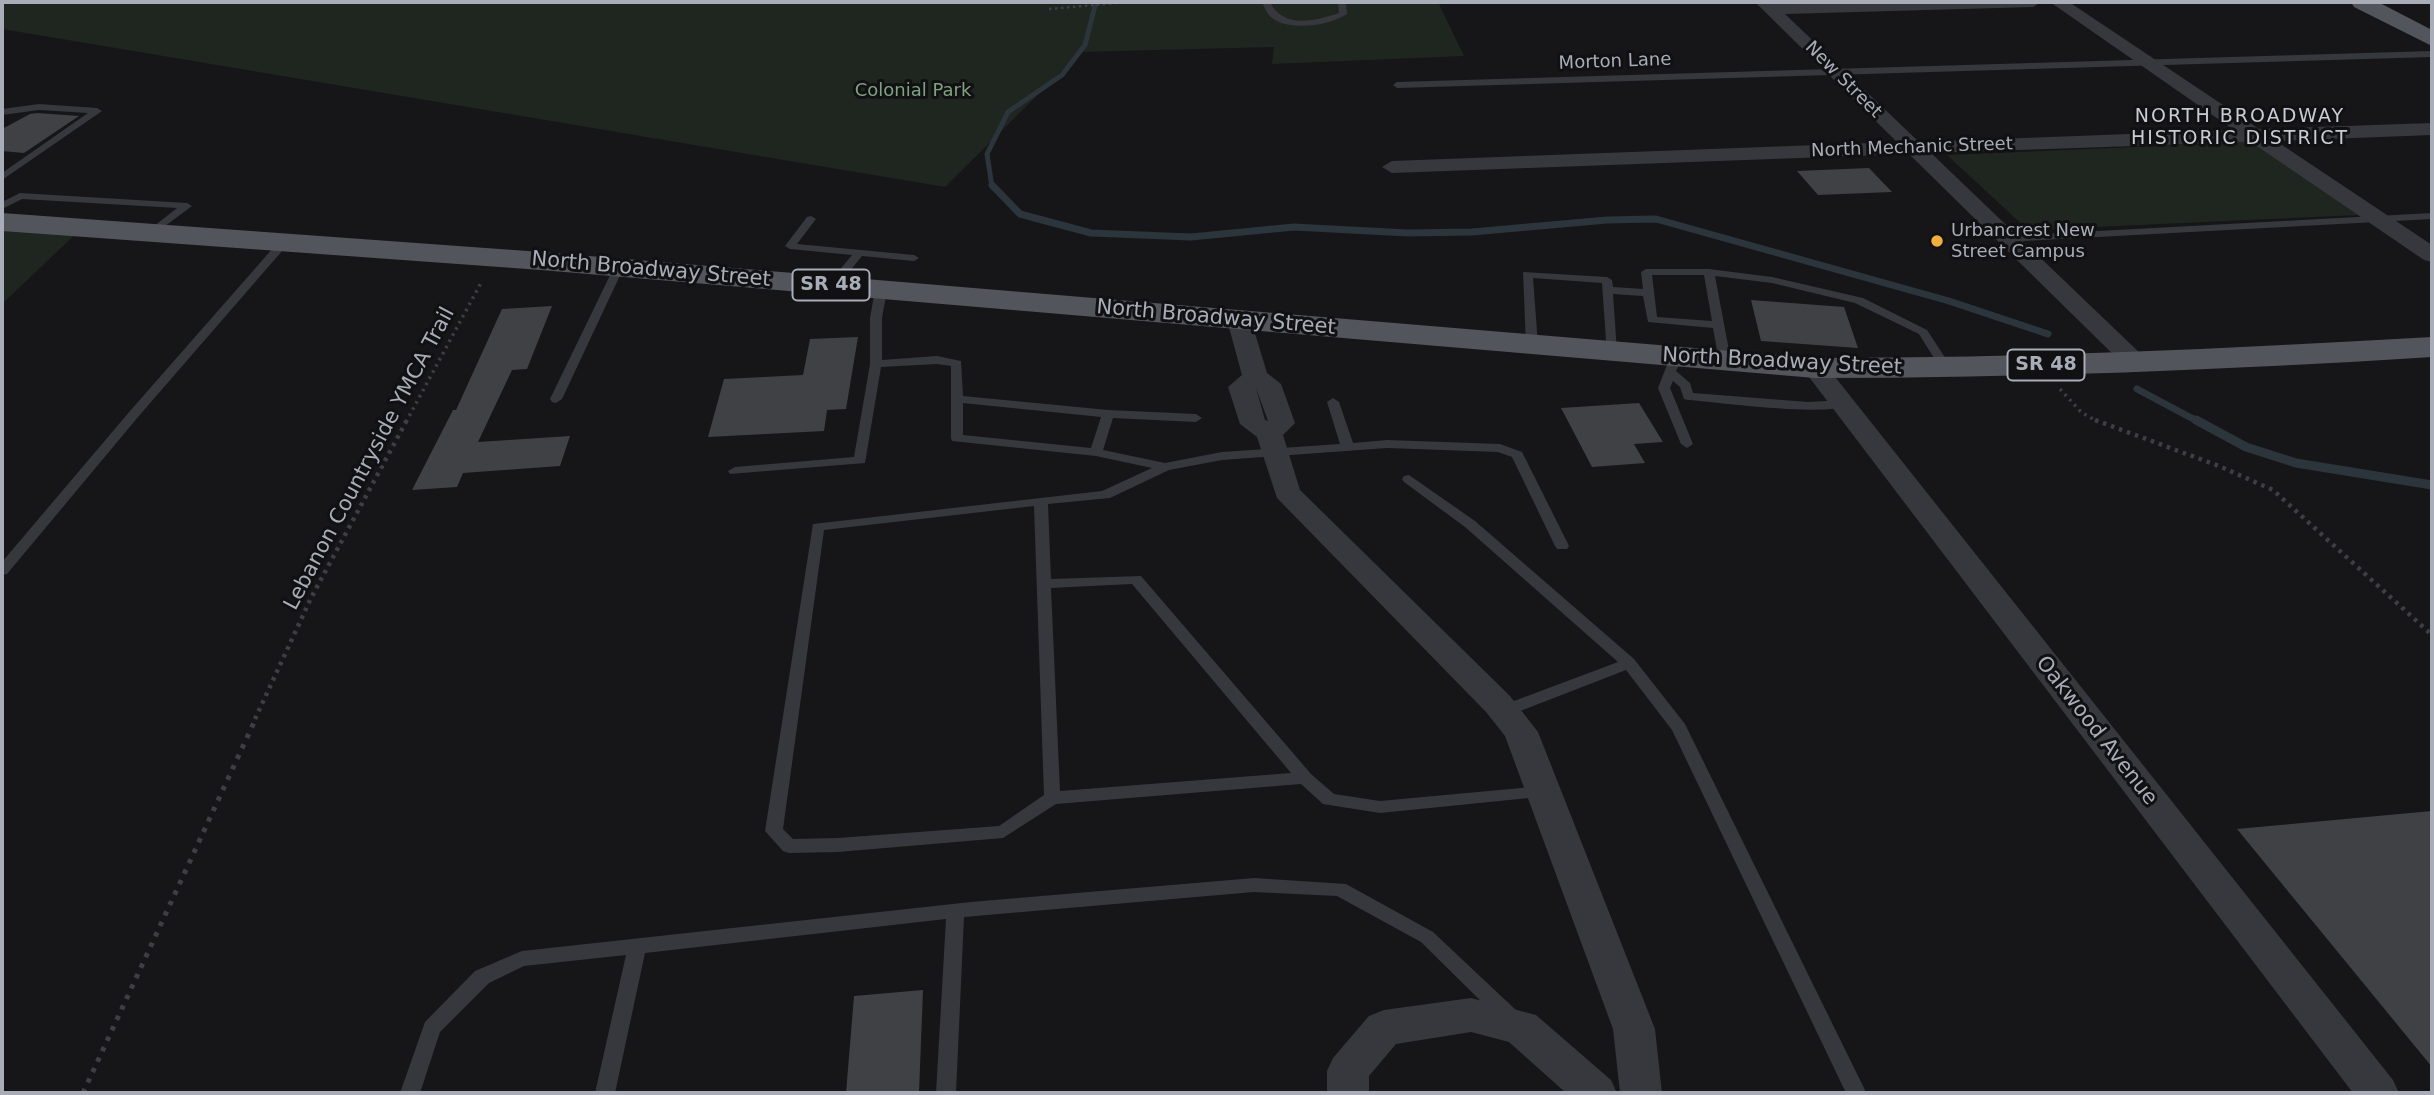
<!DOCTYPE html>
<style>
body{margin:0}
#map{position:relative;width:2434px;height:1095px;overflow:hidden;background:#161618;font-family:"DejaVu Sans",sans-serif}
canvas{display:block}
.frame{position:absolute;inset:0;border:4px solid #a8adb8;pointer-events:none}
</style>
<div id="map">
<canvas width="2434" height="1095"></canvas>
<div class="frame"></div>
</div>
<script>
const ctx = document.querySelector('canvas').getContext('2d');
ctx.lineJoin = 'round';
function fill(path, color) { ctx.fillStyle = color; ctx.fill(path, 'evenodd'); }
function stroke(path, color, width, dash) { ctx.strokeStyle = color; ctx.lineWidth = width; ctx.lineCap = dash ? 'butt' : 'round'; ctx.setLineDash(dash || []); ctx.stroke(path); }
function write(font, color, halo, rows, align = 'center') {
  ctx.font = font + ' "DejaVu Sans",sans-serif'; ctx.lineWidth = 6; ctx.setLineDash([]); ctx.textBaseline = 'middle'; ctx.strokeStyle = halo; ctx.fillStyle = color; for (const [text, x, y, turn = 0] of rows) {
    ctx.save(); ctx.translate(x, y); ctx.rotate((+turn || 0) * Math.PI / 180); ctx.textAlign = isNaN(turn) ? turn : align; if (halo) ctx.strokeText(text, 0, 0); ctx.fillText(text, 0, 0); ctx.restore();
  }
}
fill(new Path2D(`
 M2,2H1438L1464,56L1272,64L1274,47L1081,52L945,187L2,29Z
 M2253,142L2359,215L2028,230L1947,155Z
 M2,222L83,227L2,304Z`), '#1e261f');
stroke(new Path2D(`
 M992,187L987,154L1008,112L1062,75L1085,45L1096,2`), '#2c353c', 5);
stroke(new Path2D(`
 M992,185L1020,214L1091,233L1191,237L1294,227L1408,233L1472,232L1607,220L1656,219L1949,301L2048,334
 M2137,389L2199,422`), '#2c353c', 7);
stroke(new Path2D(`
 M2196,420L2246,447L2296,463L2432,485`), '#2c353c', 9);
fill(new Path2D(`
 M30,114L37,113L79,116L24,153L2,151V129Z
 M1869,168L1892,192L1818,195L1797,171Z
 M1751,300L1844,307L1858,348L1761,341Z
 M552,306L527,369L512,370L478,442L570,436L560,466L463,473L457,487L412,490L453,410H456L502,309Z
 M858,337L846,409L827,410L824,431L708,437L724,379L803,375L810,339Z
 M1639,403L1663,442L1634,444L1645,463L1592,467L1561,408Z
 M2432,811V1067L2237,829Z
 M923,990L919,1093H846L854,996Z`), '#404145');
stroke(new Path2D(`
 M1049,9L1128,2`), '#3d3f44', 2.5, [2.5, 3.5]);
stroke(new Path2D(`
 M2060,389L2081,412L2098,422
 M406,422L482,281`), '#3d3f44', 3.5, [2.5, 4.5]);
stroke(new Path2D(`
 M2095,420L2219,466L2273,490L2432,635
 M255,719L311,598L407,420`), '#3d3f44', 4.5, [3.5, 5]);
stroke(new Path2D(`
 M83,1093L256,718`), '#3d3f44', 5, [4.5, 7]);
fill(new Path2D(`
 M1262,2H1270C1282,29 1316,21 1339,13L1338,2H1346L1347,14C1330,25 1295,31 1275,20C1268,16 1265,9 1262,2Z
 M2432,51V57L1397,88L1393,85L1397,82Z
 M39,104L97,108L102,111L2,180V173L88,113L39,110L2,115V109Z
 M20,193L187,203L192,206L153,235L148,232L149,230L177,208L22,199L2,209V202Z
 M2432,213V219L2005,242L2000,239L2005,236Z
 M811,216L816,219L797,244L914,255L919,258L914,261L862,256L836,288H828V284L852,255L790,249L785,246L807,217Z
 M285,238L290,241L289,243L138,417L7,574L2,575V562L130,411L281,239Z
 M619,264L624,267L562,399L556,403L552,402L550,399L614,267Z
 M1646,269H1709L1772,277L1863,298L1927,330L1952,368L1950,371H1942L1919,334L1855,303L1772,283L1715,276L1731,361L1729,364L1725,365L1719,361L1713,328L1648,322L1643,296L1613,294L1617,352L1615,355H1607L1602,283L1533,278L1538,345L1532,349L1526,345L1523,272L1607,277L1612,280L1613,287L1643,289L1641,272ZM1652,275H1704L1712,321L1657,317Z
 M881,287L887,290L882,318V360L937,356L961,361L963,396L1108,410L1196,414L1202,418L1196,422L1113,418L1103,450L1165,463L1222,452L1340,444L1327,402L1333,398L1339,402L1353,443L1387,440L1500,444L1522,452L1569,546L1567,549H1557L1555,546L1512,457L1498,452L1387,448L1222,460L1169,470L1110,498L1048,504L1051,579L1141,576L1311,774L1334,794L1380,801L1543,786L1549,788L1551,792L1549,796L1380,813L1323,804L1301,784L1056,804L1003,838L838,852L789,853L783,851L765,831L813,524L1102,491L1152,468L1096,456L952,441L951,438V366L937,364L881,367L865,463L730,474L728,471L735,467L854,457L870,364V318L875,290ZM963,403L1101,417L1091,448L963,435ZM1034,506L1044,795L999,826L838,838L793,839L783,829L824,530ZM1132,584L1291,773L1060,791L1051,588Z
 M1673,361L1679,365L1676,371L1690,383L1693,393L1808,402L1843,400L1849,404C1832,418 1716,402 1688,400L1684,399L1680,387L1673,381L1670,388L1693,444L1687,448L1681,444L1658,388L1667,365Z
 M1409,475L1475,521L1634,659L1685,724L1862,1084L1865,1090L1864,1093H1846L1672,730L1626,670L1510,715H1498L1496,711L1498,707L1618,662L1465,527L1404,482L1402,479L1404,476Z
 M1254,878L1346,884L1433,932L1517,1011L1520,1017L1517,1023L1510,1025L1503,1023L1421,942L1337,896L1254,892L964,917L956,1093H936L946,919L645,953L615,1093H595L626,955L524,966L489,983L440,1032L420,1093H400L425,1022L475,971L522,951L971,902Z`), '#37383d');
fill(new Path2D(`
 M1755,2H2041L2033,7L1785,14L1919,142L2234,130L2050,2H2069L2259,129L2432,123V135L2276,141L2432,245V262L2424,260L2251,142L1931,153L2144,357L2148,362L2144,367H2126L1909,154L1392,173L1382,167L1392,161L1897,142Z
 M1239,313L1248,315L1251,320L1267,373L1281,384L1295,423L1283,435L1300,490L1510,696L1538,732L1655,1029L1662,1093H1620L1613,1029L1505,736L1486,712L1277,498L1257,437L1240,424L1228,387L1242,375L1227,320L1230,315ZM1256,388L1268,421L1265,420Z
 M1815,360L1824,363L2393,1080L2399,1093H2353L1806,373L1802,368L1806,363Z
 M1471,998L1536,1015L1611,1080L1617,1093H1566L1509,1042L1471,1032L1396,1044L1369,1076V1093H1327V1071L1333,1058L1369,1016L1384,1010Z`), '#37383d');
fill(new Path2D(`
 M2351,2H2378L2432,30V46L2354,7Z
 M2,213L541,252L1815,358C2021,358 2226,349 2432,337V357C2227,370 2021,378 1815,378L541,270L2,231Z`), '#53555c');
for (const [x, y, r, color] of [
 [1937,241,7,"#f2b134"]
]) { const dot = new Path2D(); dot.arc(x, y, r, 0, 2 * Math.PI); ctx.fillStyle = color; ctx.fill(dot); stroke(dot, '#111113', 2.5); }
write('18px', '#a8adb8', '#111113', [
 ["Morton Lane",1615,62,-2],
 ["New Street",1843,80,45],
 ["North Mechanic Street",1912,148,-2]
]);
write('18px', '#7fa381', '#111113', [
 ["Colonial Park",913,91]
]);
write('18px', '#a8adb8', '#111113', [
 ["Urbancrest New",1951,231],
 ["Street Campus",1951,252]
], 'left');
ctx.letterSpacing = '2px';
write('19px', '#c9ccd4', '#111113', [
 ["NORTH BROADWAY",2240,117],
 ["HISTORIC DISTRICT",2240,139]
]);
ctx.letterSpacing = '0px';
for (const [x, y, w] of [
 [831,285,77],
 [2046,365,77]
]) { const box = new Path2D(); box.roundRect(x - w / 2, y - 15.5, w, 31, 5); ctx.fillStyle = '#111113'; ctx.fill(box); stroke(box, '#a8adb8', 2); }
write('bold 19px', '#a8adb8', null, [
 ["SR 48",831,285],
 ["SR 48",2046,365]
]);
write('21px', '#a8adb8', '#111113', [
 ["North Broadway Street",651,270,5],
 ["North Broadway Street",1216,318,5],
 ["North Broadway Street",1782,362,3],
 ["Lebanon Countryside YMCA Trail",370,459,-62],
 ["Oakwood Avenue",2096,731,52]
]);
</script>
